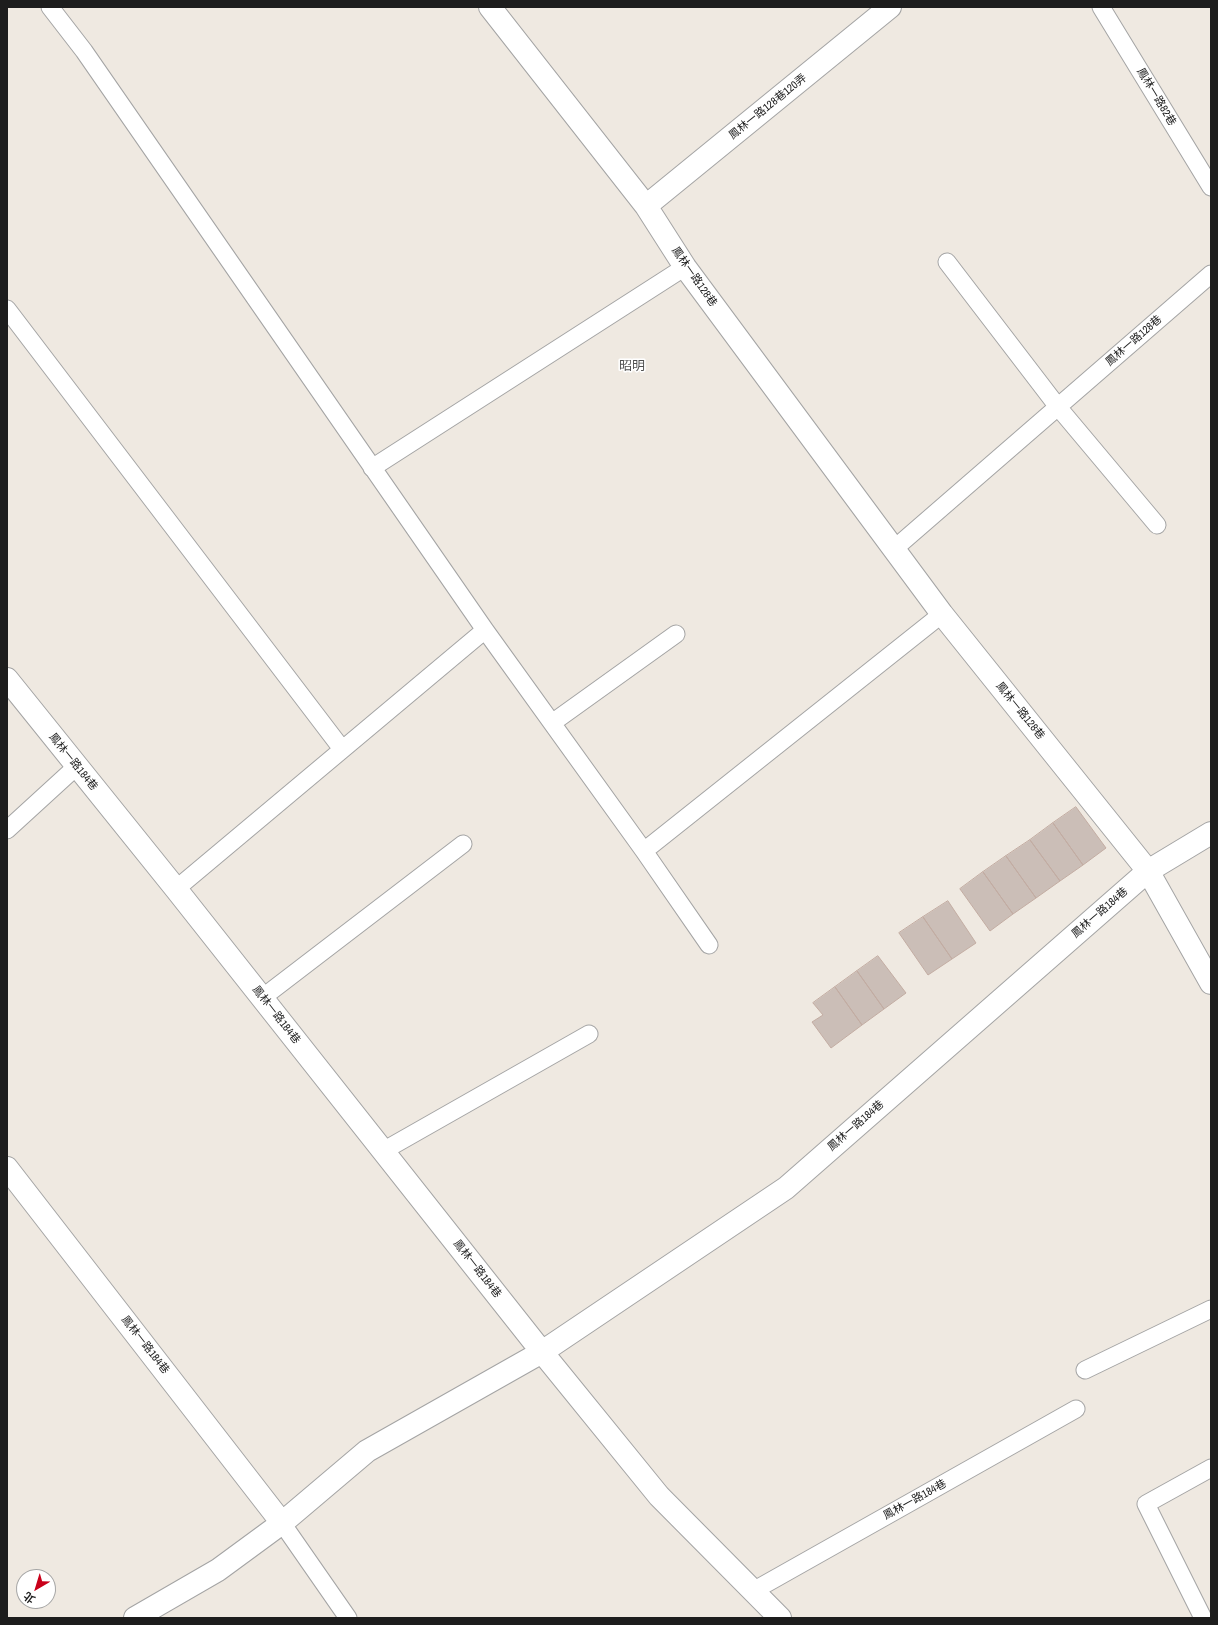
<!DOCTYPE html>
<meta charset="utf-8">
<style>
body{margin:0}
#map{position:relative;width:1218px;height:1625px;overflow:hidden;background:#efe9e1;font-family:"Archivo Narrow","Noto Sans TC",sans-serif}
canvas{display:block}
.frame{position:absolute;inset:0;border:8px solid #1d1d1d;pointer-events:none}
.north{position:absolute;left:16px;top:1569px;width:40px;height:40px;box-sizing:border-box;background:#fff;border:1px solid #a5a5a5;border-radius:50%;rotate:218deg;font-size:11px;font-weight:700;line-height:16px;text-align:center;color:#1d1d1d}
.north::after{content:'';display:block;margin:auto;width:14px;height:18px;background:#c9001a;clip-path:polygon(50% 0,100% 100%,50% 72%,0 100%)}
</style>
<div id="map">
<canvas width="1218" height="1625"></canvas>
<div class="frame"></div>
<div class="north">北</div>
</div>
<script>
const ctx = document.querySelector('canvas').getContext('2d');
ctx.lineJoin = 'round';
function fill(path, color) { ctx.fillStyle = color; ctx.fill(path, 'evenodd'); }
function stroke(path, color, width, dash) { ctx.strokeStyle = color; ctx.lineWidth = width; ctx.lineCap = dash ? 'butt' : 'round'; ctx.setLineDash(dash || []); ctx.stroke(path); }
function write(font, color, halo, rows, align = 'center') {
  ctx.font = font + ' "Archivo Narrow","Noto Sans TC",sans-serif'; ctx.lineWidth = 3; ctx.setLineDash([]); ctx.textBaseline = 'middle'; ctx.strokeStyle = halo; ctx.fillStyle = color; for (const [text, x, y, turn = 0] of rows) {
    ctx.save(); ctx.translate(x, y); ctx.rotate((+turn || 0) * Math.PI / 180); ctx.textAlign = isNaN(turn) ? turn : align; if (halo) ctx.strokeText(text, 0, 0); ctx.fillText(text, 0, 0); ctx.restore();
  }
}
const building = new Path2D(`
 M1076,807L1106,848L1083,865L1053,823Z
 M1053,823L1083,865L1060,881L1030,840Z
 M1030,840L1060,881L1036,898L1006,856Z
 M1006,856L1036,898L1013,914L983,872Z
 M983,872L1013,914L990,931L960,889Z
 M948,901L976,943L952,959L923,917Z
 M923,917L952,959L928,975L899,933Z
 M878,956L906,993L884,1009L857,971Z
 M857,971L884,1009L862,1025L835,987Z
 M835,987L862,1025L831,1048L812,1022L823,1015L813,1003Z`);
fill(building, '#cbbeb7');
stroke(building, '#c2aca2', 1);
const lane = new Path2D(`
 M50,7L84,51L485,630L644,851L709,945
 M1101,7L1211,187
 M947,262L1058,407L1157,525
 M7,309L342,749
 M372,468L685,267
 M894,549L1211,274
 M552,723L676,634
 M7,830L77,766
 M644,851L942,614
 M176,889L485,630
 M262,998L463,844
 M383,1151L589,1034
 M1085,1370L1211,1309
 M282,1523L348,1618
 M753,1591L1076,1409
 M1203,1618L1146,1504L1211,1468`);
const street = new Path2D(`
 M490,7L646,206L685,267L942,614L1148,871L1211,983
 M646,206L890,7
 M7,679L176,889L542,1352L659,1496L780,1618
 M7,1168L282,1523
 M135,1618L218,1570L282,1523L367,1451L542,1352L786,1188L1148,871L1211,833`);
stroke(lane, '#a4a4a4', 19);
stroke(street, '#a4a4a4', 24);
stroke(lane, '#fff', 17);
stroke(street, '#fff', 22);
write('11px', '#1d1d1d', '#fff', [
 ["鳳林一路82巷",1156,97,59],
 ["鳳林一路128巷120弄",768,107,-39],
 ["鳳林一路128巷",694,277,55],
 ["鳳林一路128巷",1134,341,-41],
 ["鳳林一路128巷",1020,711,51],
 ["鳳林一路184巷",73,762,51],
 ["鳳林一路184巷",1100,913,-41],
 ["鳳林一路184巷",276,1015,52],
 ["鳳林一路184巷",856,1126,-41],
 ["鳳林一路184巷",477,1269,52],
 ["鳳林一路184巷",145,1345,52],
 ["鳳林一路184巷",915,1500,-29]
]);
write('13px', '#505050', '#fff', [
 ["昭明",632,367]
]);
</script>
